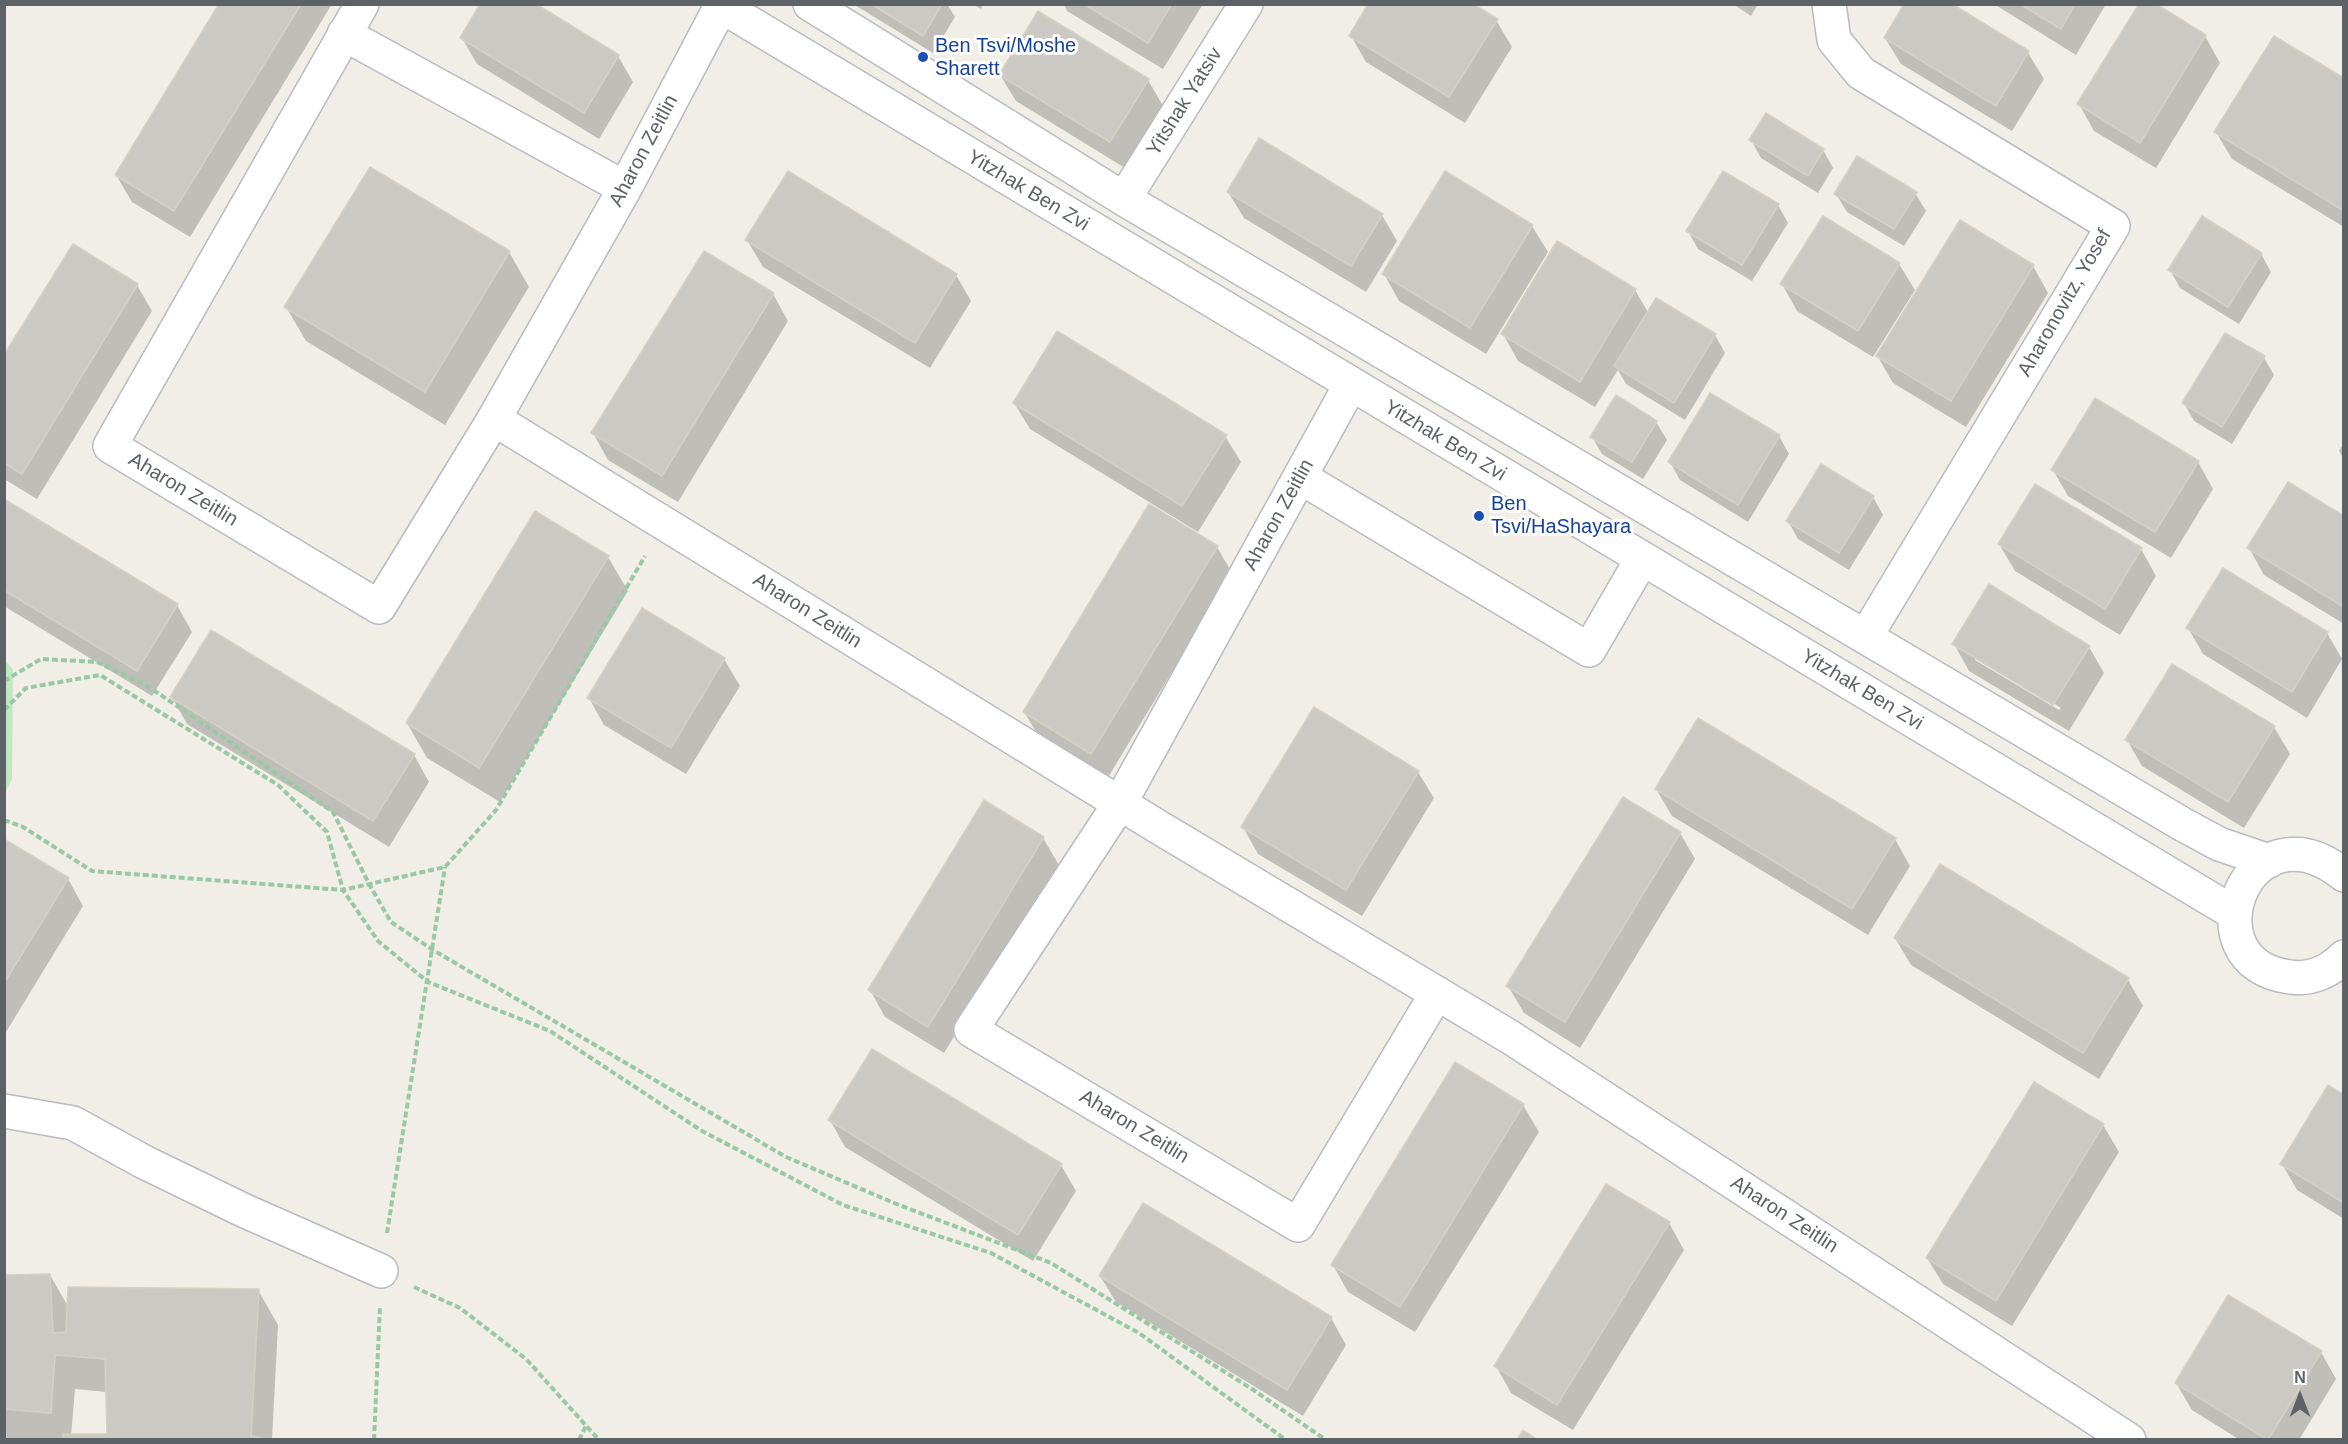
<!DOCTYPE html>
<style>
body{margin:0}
#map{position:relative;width:2348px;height:1444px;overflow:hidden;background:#f0eee6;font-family:Arial,sans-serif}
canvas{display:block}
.frame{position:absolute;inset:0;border:6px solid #5d6267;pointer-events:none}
.north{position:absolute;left:2270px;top:1366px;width:60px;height:60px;-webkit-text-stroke:4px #fff;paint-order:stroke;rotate:0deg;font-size:16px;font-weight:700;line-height:24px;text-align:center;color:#5d6267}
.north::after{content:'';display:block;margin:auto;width:21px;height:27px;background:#5d6267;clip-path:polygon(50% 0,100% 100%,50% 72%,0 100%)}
</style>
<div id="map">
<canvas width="2348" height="1444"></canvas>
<div class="frame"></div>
<div class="north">N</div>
</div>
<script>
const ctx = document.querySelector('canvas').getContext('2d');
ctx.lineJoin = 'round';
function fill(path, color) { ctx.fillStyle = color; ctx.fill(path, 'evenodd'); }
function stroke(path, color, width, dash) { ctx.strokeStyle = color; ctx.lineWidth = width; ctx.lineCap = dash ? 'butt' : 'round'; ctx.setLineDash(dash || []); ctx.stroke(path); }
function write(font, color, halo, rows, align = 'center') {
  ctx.font = font + ' Arial,sans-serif'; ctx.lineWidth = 6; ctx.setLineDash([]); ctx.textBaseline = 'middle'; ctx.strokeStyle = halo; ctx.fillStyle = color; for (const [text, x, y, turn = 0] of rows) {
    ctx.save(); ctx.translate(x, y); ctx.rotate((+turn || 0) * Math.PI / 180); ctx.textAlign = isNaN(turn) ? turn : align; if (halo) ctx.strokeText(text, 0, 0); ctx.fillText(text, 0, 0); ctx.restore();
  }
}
fill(new Path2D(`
 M5,661L13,669L12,779L5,793Z`), '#c2e8c2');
fill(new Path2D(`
 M221,4H332L190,237L132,202L116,175Z
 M853,4H947L955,17L933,53Z
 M973,4H983L981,9Z
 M1064,4H1203L1163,69L1067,11Z
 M1733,4H1758L1751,16Z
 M1949,4L2028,53L2044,79L2012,131L1901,64L1885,38Z
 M1994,4H2106L2076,55Z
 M1496,20L1512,47L1465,123L1366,62L1351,36Z
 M2205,36L2220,63L2156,168L2094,131L2079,104Z
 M462,38L618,56L633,82L599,139L477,64Z
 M1000,75L1148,80L1163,106L1125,168L1016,101Z
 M2344,80V227L2232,159L2216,132Z
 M1751,140L1823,150L1833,168L1818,193L1761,158Z
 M1228,192L1382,215L1397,241L1366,292L1244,218Z
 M1915,193L1926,211L1904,246L1847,212L1836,194Z
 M1778,205L1788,223L1752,281L1698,249L1688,231Z
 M1532,226L1548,252L1486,354L1399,301L1384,274Z
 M747,240L956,275L971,301L930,368L763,267Z
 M509,252L529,287L445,425L306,341L286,307Z
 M2261,254L2271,272L2239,324L2180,288L2170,270Z
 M1899,264L1915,290L1873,357L1797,311L1782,284Z
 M2033,266L2048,293L1966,427L1893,383L1878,357Z
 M137,285L152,311L37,499L4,479V358Z
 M1635,290L1649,314L1715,335L1725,353L1685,420L1626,384L1618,370L1595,407L1518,361L1503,334Z
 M773,294L788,321L678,502L608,460L593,433Z
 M2264,358L2274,375L2232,444L2194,421L2184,403Z
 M1014,403L1225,436L1241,462L1198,532L1030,429Z
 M1656,422L1667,440L1643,479L1602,454L1592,437Z
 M1779,436L1789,454L1748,522L1680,480L1670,462Z
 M2344,443V460L2339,451Z
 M2198,462L2213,489L2171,558L2068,496L2053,470Z
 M1873,497L1883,515L1849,570L1798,539L1788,521Z
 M4,500L177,605L192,632L152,696L4,606Z
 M2344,518V624L2264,575L2249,548Z
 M1999,544L2141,549L2156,576L2120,635L2015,571Z
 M1217,547L1232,573L1107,779L1040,738L1024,712Z
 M608,557L628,591L500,802L427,758L407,723Z
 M2188,628L2327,633L2342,659L2307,718L2203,654Z
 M1954,644L2089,647L2104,673L2069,731L1969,671ZM1975,656L2061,708L2059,710L1975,660Z
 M724,659L740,686L686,774L604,725L589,698Z
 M2172,666L2274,727L2290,754L2244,828L2142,766L2127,740Z
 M172,697L414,755L429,782L389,847L187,724Z
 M1418,772L1434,798L1362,916L1258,854L1243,827Z
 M1656,789L1895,839L1910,866L1868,935L1672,816Z
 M1680,833L1695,859L1580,1048L1524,1013L1508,986Z
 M1043,838L1059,865L944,1053L885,1017L870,990Z
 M4,841L68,879L83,906L6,1032Z
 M1895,938L2128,980L2143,1006L2099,1079L1911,965Z
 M1456,1064L1523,1105L1539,1132L1415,1332L1348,1292L1333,1265Z
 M2344,1096V1219L2297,1190L2282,1164Z
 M830,1120L1061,1165L1076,1191L1033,1261L845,1147Z
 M2103,1125L2119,1152L2012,1326L1943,1284L1927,1258Z
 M1669,1223L1684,1250L1573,1430L1511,1393L1496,1366Z
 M50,1275L69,1308L258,1290L278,1325L272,1440H4V1277ZM75,1389L107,1392L109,1436H71Z
 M1100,1276L1331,1318L1346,1345L1303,1416L1116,1302Z
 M2321,1352L2336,1379L2299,1440H2240L2192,1410L2176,1383Z`), '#0003');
const building = new Path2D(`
 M219,4H301L174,211L115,175Z
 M480,4H536L619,55L584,113L460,38Z
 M871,4H942L923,36Z
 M1084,4H1172L1148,43Z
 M1368,4H1473L1498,19L1449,97L1349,36Z
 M1904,4H1952L2029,51L1996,106L1884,38Z
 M2020,4H2075L2061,29Z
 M2139,4H2156L2206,35L2140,143L2077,104Z
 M1038,11L1149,79L1110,142L999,75Z
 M2274,36L2344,78V211L2214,132Z
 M1766,113L1824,149L1808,176L1749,140Z
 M1259,138L1383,214L1351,266L1227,192Z
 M1857,156L1917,192L1894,229L1834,194Z
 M370,167L510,251L425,392L284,307Z
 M788,171L957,274L915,343L745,240Z
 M1445,171L1533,225L1470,328L1382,274Z
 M1723,171L1779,204L1742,265L1686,231Z
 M1823,216L1900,263L1858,331L1780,284Z
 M2202,216L2262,253L2228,307L2168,270Z
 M1960,220L2034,265L1951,401L1876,356Z
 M1557,241L1636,289L1580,382L1501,334Z
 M73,244L138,284L22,474L4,463V355Z
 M704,251L774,293L662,476L591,433Z
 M1656,298L1716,334L1674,403L1614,366Z
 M1057,331L1227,435L1182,506L1013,403Z
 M2225,333L2265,356L2222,427L2182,403Z
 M1710,393L1780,435L1738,505L1668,462Z
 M1616,395L1657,421L1632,462L1590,437Z
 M2095,398L2199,461L2155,532L2051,470Z
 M1821,464L1874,496L1839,553L1786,521Z
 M2288,482L2344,516V607L2247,548Z
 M2035,484L2142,548L2105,609L1998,544Z
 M4,499L178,604L137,671L4,590Z
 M1149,504L1218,546L1091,754L1023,712Z
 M535,511L609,556L479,768L406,723Z
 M2223,568L2328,632L2292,692L2186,628Z
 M1989,584L2090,646L2053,705L1952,644Z
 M642,608L725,658L671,748L587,698Z
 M211,630L415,754L373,821L170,697Z
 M2172,664L2275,726L2228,802L2125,740Z
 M1314,707L1419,771L1346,890L1241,827Z
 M1698,718L1896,838L1852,909L1655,789Z
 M1623,797L1681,832L1565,1022L1506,986Z
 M984,800L1044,837L928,1027L868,990Z
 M4,839L69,878L4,983Z
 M1940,864L2129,978L2083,1053L1894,938Z
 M872,1049L1062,1164L1018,1235L828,1120Z
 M1455,1062L1524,1104L1400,1307L1331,1265Z
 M2034,1082L2104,1124L1996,1301L1926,1258Z
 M2328,1085L2344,1095V1203L2280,1164Z
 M1606,1184L1670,1222L1557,1405L1494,1366Z
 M1143,1203L1332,1317L1287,1390L1099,1276Z
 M50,1274L53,1333L66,1332L68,1287L259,1289L251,1436L273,1440H63V1434H107L105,1359L55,1355L51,1413L4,1409V1275Z
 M2228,1295L2322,1351L2268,1440L2175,1383Z
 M1523,1430L1538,1440H1517Z`);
fill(building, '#cbc9c3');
stroke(building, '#d5d0c4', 1.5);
const minor = new Path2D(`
 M362,4L110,446L379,607L494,419L625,188L721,6
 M718,4L2234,913
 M810,4L1124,199L2182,824L2219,844L2269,861
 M1829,4L1834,40L1861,73L2113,226L1866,636
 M344,34L625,188
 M1124,199L1246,4
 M1351,384L1120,803L971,1030L1298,1225L1437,993
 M494,419L1160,828L1510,1037L2129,1440
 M1300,477L1589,650L1642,559
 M2344,875C2247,797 2184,964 2290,977C2310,980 2329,972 2344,957
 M4,1111L73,1123L144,1162L245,1211L381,1271`);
stroke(minor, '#b8bcc0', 36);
stroke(new Path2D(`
 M4,681L41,659L97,662L149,687L333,812L369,884L391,922L433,950L786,1157L894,1203L1051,1263L1252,1389L1326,1440
 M4,710L26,688L100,675L278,785L327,832L343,890L378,941L428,982L550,1031L702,1131L843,1205L991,1253L1139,1333L1286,1440
 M4,822L7,821L23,827L92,871L343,890L445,867L496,810L645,556
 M387,1233L445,867
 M414,1287L460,1308L526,1359L599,1440
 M374,1440L380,1306
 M579,1440L586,1426`), '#99c8a7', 4, [6, 3]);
stroke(minor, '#fff', 33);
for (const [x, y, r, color] of [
 [923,57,6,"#1a4fb4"],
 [1479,516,6,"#1a4fb4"]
]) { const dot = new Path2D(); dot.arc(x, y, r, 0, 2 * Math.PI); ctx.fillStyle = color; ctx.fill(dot); stroke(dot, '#fff', 2); }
write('20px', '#164399', '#fff', [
 ["Ben Tsvi/Moshe",935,46],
 ["Sharett",935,69],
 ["Ben",1491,504],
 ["Tsvi/HaShayara",1491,527]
], 'left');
write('20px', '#5d6267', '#fff', [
 ["Yitshak Yatsiv",1185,102,-58],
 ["Aharon Zeitlin",644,151,-62],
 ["Yitzhak Ben Zvi",1028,191,31],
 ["Aharonovitz, Yosef",2065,303,-60],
 ["Yitzhak Ben Zvi",1445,441,31],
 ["Aharon Zeitlin",183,490,31],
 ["Aharon Zeitlin",1279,515,-61],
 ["Aharon Zeitlin",807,611,32],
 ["Yitzhak Ben Zvi",1862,690,31],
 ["Aharon Zeitlin",1134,1127,31],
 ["Aharon Zeitlin",1784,1215,33]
]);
</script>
